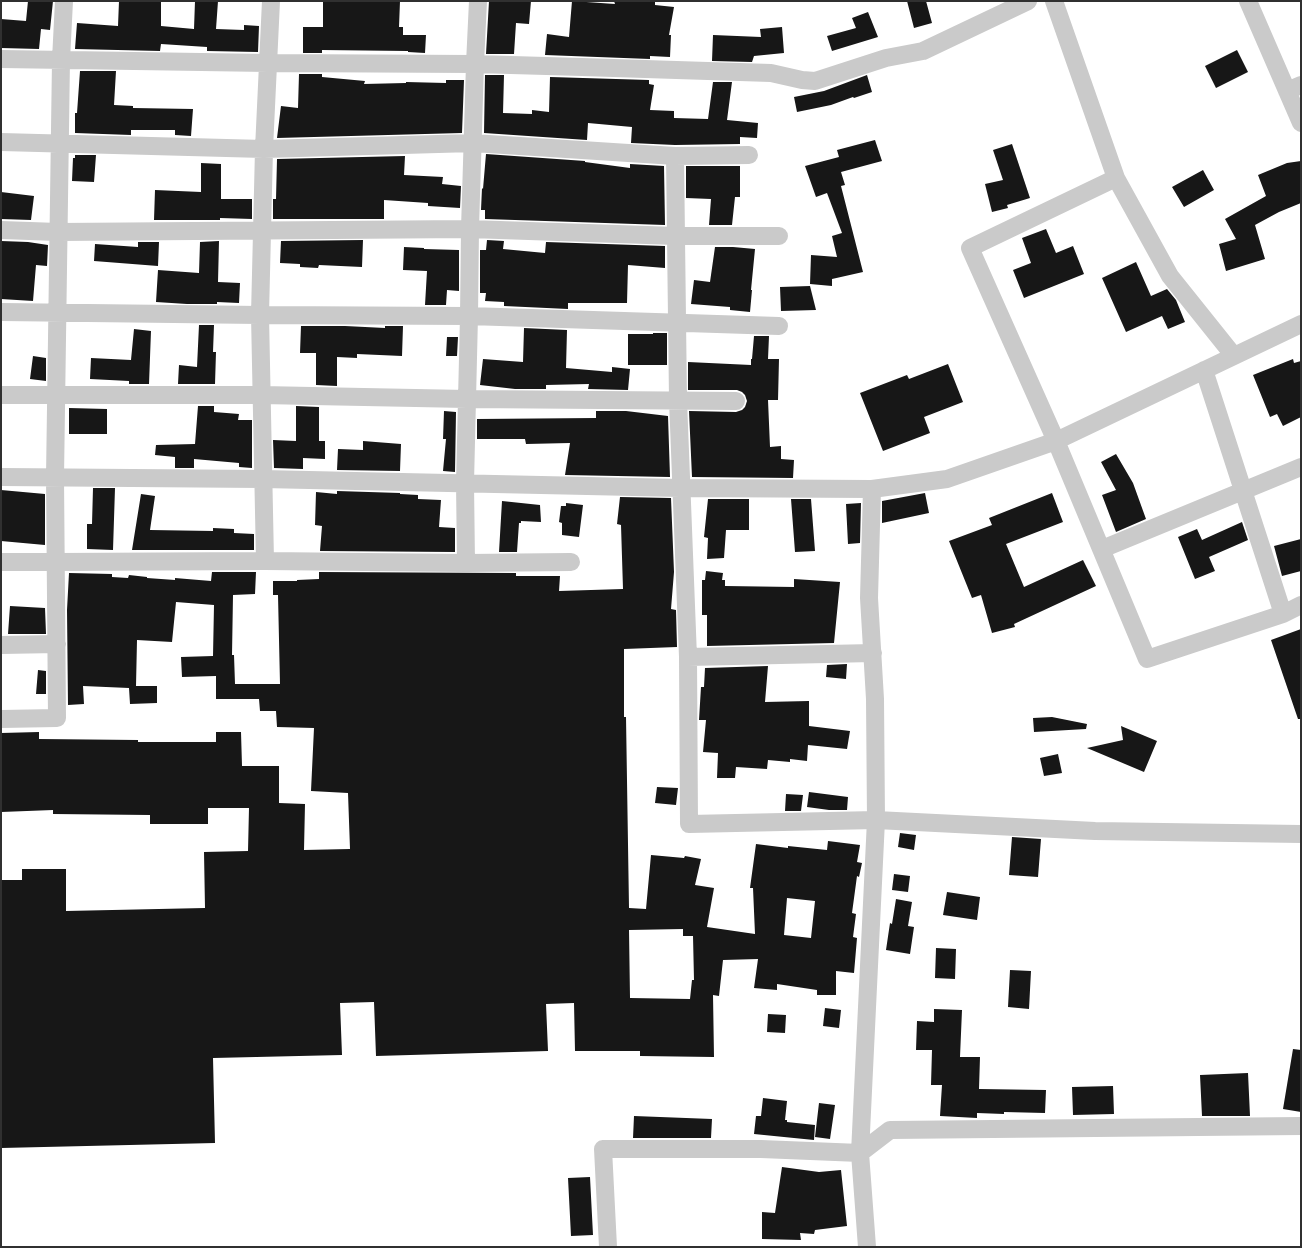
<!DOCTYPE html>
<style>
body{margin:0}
#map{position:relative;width:1302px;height:1248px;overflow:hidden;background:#fff;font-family:Montserrat,sans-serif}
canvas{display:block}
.frame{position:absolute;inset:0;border:2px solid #303030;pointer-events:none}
</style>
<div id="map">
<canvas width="1302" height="1248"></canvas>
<div class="frame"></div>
</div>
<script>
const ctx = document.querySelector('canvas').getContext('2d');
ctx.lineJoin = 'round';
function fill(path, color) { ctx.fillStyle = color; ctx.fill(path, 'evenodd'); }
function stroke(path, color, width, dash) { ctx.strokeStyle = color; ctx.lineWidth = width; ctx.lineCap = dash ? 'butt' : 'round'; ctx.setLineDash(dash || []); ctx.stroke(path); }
fill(new Path2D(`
 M28,1H53L50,30L41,29L39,49L1,48V19L26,21Z
 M119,1H161V26L194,29L195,1H218L216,29L244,30V25L259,26L258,52L207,51V47L161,44L160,51L75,49L77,23L118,26Z
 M323,1H400L399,27H403V35H426L425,53L408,52V51L322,50V53H303V27H323Z
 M489,1H531L529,24L516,23L514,54H486Z
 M572,1L615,4L614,1H655V5L674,7L669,35H671L670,57L650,56V59L545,55L547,34L569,37Z
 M907,1H926L932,23L914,28Z
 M868,12L878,37L832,51L827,36L856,28L852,18Z
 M782,27L784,53L754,56L752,62L712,61L713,35L761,37L760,29Z
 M1237,50L1248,72L1216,88L1205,66Z
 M80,71H116L114,105L133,106V108L193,109L191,136L175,135V130H131V135L75,133V113H77Z
 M299,74H322V77L365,81L364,84L406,83V82L446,83V80H464L462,133L277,138L281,106L298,108Z
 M485,75H504L503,113L532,114V110L549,112L550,77L649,80V84L654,85L650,110L674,111V118L708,119L713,82H732L727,120L758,123L757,138L740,137V144L675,145L631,143L632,127L588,123L587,140L484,133Z
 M867,75L872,92L854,98L853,97L831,105L797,112L794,97L824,91Z
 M875,140L882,161L841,172L845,185L841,186L863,272L832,279V286L810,284L811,255L837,257L832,236L842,233L827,193L816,197L805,166L839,157L837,150Z
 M1012,144L1030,198L1007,205L1008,208L992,212L985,184L1003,180L993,150Z
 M486,154L585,161V162L630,168V164L664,166L665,225L485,219V210H481L482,188L483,189Z
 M75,155H96L94,182L72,181L73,158H75Z
 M405,156L404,175L443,177L442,184L461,186L460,208L428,206V203L384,200V219H273V199H276L277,159Z
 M1301,161V203L1279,212L1255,225L1265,259L1226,271L1219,244L1236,239L1225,219L1266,196L1258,175L1287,163Z
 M201,163L221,164V199H252V219L220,218V220H154L155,190L201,192Z
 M686,166H740V197H735L732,225H709L711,199L686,198Z
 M1203,170L1214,190L1184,207L1172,187Z
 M1,192L34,196L31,220L1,219Z
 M1046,229L1056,253L1073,246L1084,274L1024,298L1013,270L1031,263L1022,238Z
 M363,240L362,267L319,265L318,268L300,267V264L280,263L281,241Z
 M487,240L504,241L503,249L545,253L546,242L665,246V268L628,265L627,303H568V309L504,306V302L485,301L486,293H480V250H486Z
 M1,241L28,242L48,245L47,266L36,265L33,301L1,299Z
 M219,241L218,282L240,283L239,303L217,302V304H187L156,302L158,270L199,273L200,242Z
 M138,242H159L158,266L94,261L95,244L138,247Z
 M404,247L424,248V249L459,250V291L447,290L446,305H425L427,271L403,270Z
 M715,247H733L755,249L751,290H752L750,312L730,310V307L691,304L694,280L710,282Z
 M1136,262L1151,296L1167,289L1176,300L1185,322L1168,329L1162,316L1126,332L1102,278Z
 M810,286L816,310L781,311L780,287Z
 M199,325H214L213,352H216L215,384H178L179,365L197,367Z
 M301,326H345L385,328V326H403L402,356L357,354V358L337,357V386L316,385V353H300Z
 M524,328L567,330L566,368L612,372V367L630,369L628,390L588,389L589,384L546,385V389H515L480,385L483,359L523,362Z
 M134,329L151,331L149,384H129V381L90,379L91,358L131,360Z
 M653,333H667V365H628V334H653Z
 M754,336H769L768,359H779L778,400H768L770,447L781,446V459L794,460L793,478L692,477L689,411L736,412L742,410L745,407L747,401L745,395L742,392L737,390H688V362L751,365V359H752Z
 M447,337H458L457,356H446Z
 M33,356L46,358V381L30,379Z
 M1293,359L1294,363L1301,361V417L1283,426L1277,414L1270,417L1253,375Z
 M948,364L963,402L924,417L930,433L883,451L860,393L907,375L909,379Z
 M198,406H214V412L239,414L238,420H252V468L239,467V463L194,459V468H175V457L155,455L156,445L195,444Z
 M296,406L319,407V441H325V459L303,458V469L274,468L273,440L296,441Z
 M69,408L107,409V434H69Z
 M444,411L456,412L455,472L443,471L446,439H443Z
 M596,411H626L668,416L670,477L565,475L570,443L526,444L525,439H477V419L596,418Z
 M363,441L401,444L400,471L337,470L338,449L363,450Z
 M1116,454L1133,483L1146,519L1116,532L1102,495L1116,490L1101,462Z
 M93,488H115L113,550L87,549V524H92Z
 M1,490L45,494V545L1,541Z
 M337,491L400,493V494L418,495V499L441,500L439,527L455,528V552L320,551L322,526L315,525L316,492L337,494Z
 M925,493L929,513L882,523V501Z
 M1052,493L1063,522L1006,544L1024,587L1083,560L1096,586L1014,624L1015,627L992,633L981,595L972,598L949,541L992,525L989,518Z
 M141,494L155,496L150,530L213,531V528L234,529V533L254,534V550H132Z
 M620,497L671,498L674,572L671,609L676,610L677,647L624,649V717H626L629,908L646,909L651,855L684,858L685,856L701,859L695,885L714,888L707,927L755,934L753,888H750L756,844L788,848V846L827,850L828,841L860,845L857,862L862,863L859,877L857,876L852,913L856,914L853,937L857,938L854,973L836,971V995H817V990L777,984V990L754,988L758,959L723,960L719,996L713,995L714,1057L640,1056V1051H575L574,1003L546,1004L548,1051L376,1056L374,1002L340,1003L342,1055L213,1058L215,1143L1,1148V880H22V869H66V911L205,908L204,852L248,851L249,808H208V824H150V815L53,814V810L1,812V733L39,732V739L138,740V742H216V732H241L242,766H279V803L305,804L304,850L350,849L348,793L311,791L314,728L277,727L276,711H260L259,699H216V676L182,677L181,657L213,656L214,605L176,602L172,642L137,640L136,686H157V703L130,704L129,688L83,686L84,704L68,705L67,610L69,573L112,574V577L128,578L129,575L147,577V578L175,580V578L211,581L212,572H256L255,594L233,595L232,655H234L235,684H280L278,595H273V581H297V580L319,579V572L516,573V576H560L559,591L623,589L621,525L617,524ZM787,898L815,901L811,938L784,935ZM683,929V936H693L694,980H692L690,999L630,998L629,930Z
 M708,499H749V530H726L724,558L707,559L708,538L704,537Z
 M791,499H811L815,551L795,552Z
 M502,501L540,505L541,522L521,521V523H519L517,552H499Z
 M566,503L583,505L579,537L562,535V523L559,522L561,506H566Z
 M861,503L860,543L848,544L846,504Z
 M1242,522L1248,540L1209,557L1215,571L1195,579L1178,537L1197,529L1202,540Z
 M1301,539V571L1282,576L1274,546Z
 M706,571L723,573L722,580H725V586L794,587V579L840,582L834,643L707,646V615H702V580H705Z
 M10,606L45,608L46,634H8Z
 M1301,629V719H1298L1271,640Z
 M847,664L846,679L826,677L827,665Z
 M768,666L765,702L809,701V726L850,731L847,749L808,745L807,761L790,759V762L768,760L767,769L736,767L735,778H717L718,753L703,752L706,720H699L701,687H704L705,668Z
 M38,670L46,671V694H36Z
 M1052,717L1087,724L1086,729L1034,732L1033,718Z
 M1121,726L1157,741L1144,772L1087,748L1123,740Z
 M1058,754L1062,773L1044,776L1040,758Z
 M657,787L678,788L676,805L655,803Z
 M809,792L848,797L847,810H829L807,807Z
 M786,794L803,795L801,811H785Z
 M900,833L916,835L914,850L898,847Z
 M1012,837L1041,839L1038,877L1009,875Z
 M894,874L910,876L908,892L892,890Z
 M947,892L980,897L977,920L943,915Z
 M896,899L912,902L908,926L914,927L910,954L886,950L890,923L892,924Z
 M936,948L956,949L955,979L935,978Z
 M1010,970L1031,971L1029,1009L1008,1007Z
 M825,1008L841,1010L839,1028L823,1026Z
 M934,1009L962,1010L960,1057H980L979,1089L1046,1090L1045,1113L1004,1112V1114L977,1113V1118L940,1116L942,1085H931L932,1050H916L917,1021L934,1022Z
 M768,1014L786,1015L785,1033L767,1032Z
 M1293,1049L1301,1050V1112L1283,1109Z
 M1248,1073L1250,1116H1202L1200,1075Z
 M1113,1086L1114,1114L1073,1115L1072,1087Z
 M763,1098L787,1101L785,1120H787V1122L815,1125L814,1140L754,1134L756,1116H761Z
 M819,1103L835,1105L830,1139L815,1137Z
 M634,1116L712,1119L711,1138H633Z
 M782,1167L819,1172L841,1170L847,1226L815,1230L814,1234L800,1233L801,1240L762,1239V1212L775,1213Z
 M590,1177L593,1235L571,1236L568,1178Z`), '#171717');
stroke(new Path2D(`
 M1054,1L1116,178L1170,276L1234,356
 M1248,1L1301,123
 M1,59L268,63L475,64L582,67L771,73L802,80L815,81L886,58L923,51L1028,1
 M1287,91L1301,85
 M1,142L264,149L473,143L675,156L749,155
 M675,156L678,400L688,657L689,824L876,820L1095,831L1301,834
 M1116,178L970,248L1056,441L1147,659L1283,614L1301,605
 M1,230L58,232L470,229L676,236H779
 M1,312L260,315L469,316L779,326
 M1204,370L1283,614
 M1,395H261L467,399L736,401
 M1,477L263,479L680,488L872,489L947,479L1056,441L1301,324
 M1102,549L1301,467
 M265,561L260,315L264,149L271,1
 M1,562H56L265,561L466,563L571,562
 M466,563L465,483L469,316L470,229L475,64L478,1
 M1,645L57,644
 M688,657L873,653
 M1,719L57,718L55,477L61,60L64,1
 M608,1247L603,1149H761L860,1153L890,1130L1301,1126
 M867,1247L860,1153L876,820L875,699L869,598L872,489`), '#cacaca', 18);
</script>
